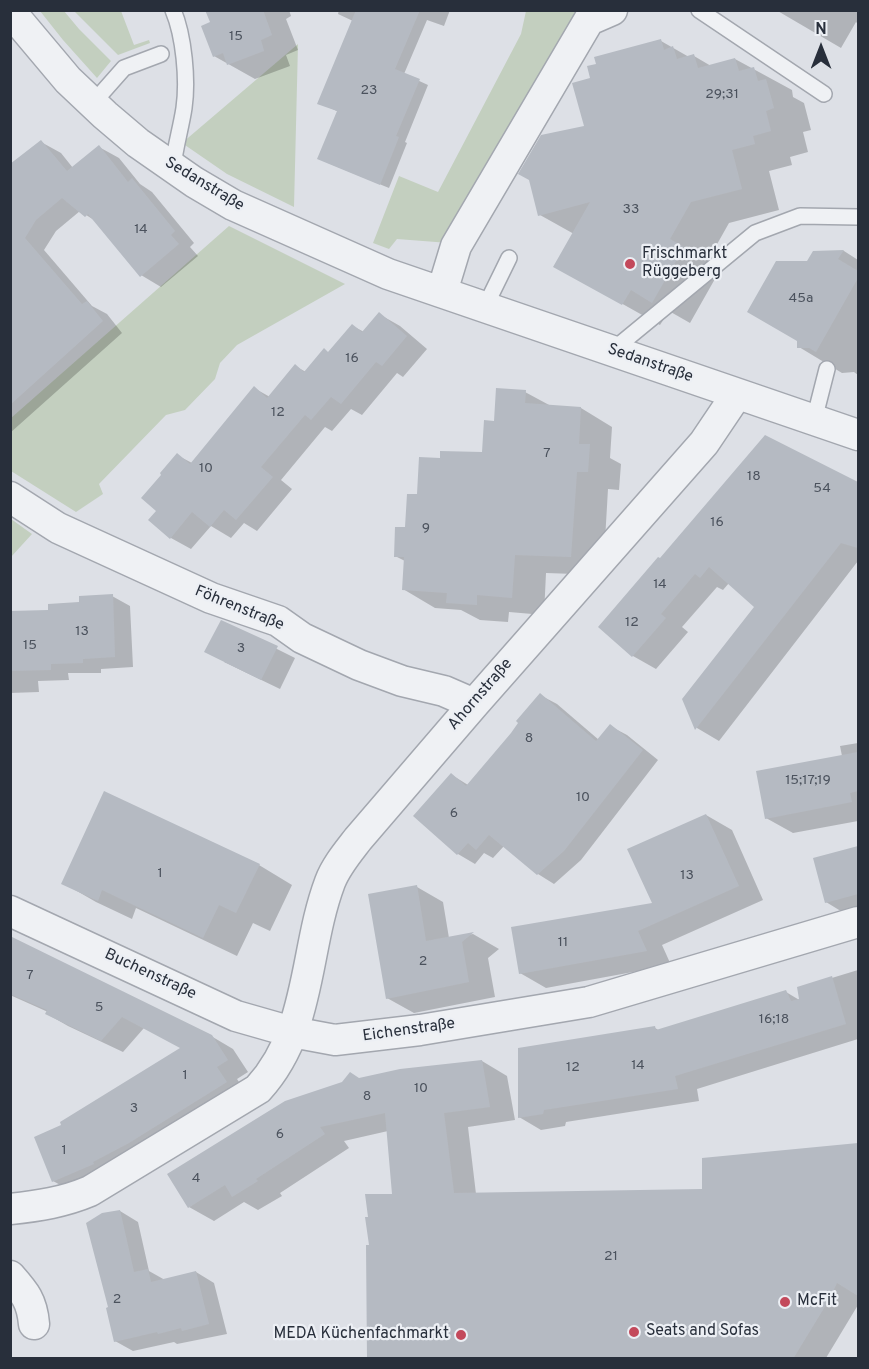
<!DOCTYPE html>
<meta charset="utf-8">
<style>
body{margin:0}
#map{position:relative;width:869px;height:1369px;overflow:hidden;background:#dde0e6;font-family:Overpass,sans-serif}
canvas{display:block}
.frame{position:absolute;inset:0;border:12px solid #282f3b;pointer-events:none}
.north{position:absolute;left:791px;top:18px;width:60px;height:60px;-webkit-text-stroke:4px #eceff4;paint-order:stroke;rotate:0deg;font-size:16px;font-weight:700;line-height:24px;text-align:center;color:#282f3b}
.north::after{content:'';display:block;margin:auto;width:21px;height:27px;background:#282f3b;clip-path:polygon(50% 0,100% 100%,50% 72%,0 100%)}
</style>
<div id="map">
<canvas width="869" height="1369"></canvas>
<div class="frame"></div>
<div class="north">N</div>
</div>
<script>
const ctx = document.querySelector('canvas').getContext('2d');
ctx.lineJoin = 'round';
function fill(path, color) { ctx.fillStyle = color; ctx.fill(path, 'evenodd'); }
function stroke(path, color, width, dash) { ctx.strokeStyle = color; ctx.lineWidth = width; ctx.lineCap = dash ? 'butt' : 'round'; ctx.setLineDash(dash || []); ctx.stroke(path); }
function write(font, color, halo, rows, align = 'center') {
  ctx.font = font + ' Overpass,sans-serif'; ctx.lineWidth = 4.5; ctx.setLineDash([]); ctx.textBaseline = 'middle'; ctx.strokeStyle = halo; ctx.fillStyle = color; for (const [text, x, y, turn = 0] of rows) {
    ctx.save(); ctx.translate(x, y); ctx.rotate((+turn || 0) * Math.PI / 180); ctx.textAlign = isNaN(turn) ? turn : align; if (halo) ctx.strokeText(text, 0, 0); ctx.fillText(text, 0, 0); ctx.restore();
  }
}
fill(new Path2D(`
 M40,11H64L79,29L111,61L97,78L63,40Z
 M74,11H121L134,45L149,40L150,43L118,55Z
 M526,11H584L449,243L397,239L389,249L373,243L399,176L438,192L521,34Z
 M298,44L294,207L227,174L182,143Z
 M229,226L345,284L237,345L220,363L215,379L185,410L166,415L99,484L103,494L76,512L11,471V418Z
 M11,519L32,534L11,557Z`), '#c3cfbf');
fill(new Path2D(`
 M207,10H289L291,16L286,19L298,50L286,55L290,66L255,79L214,56L212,23Z
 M339,10H450L444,26L427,20L404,74L428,85L405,142L407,143L389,188L328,163L339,112L319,103L353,21L338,14Z
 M776,10H858V24L856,22L841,48Z
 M661,41L689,57L694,56L711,66L735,59L792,90L793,97L804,103L811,130L803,132L808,152L790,157L792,165L769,171L779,210L729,223L707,262L720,270L690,323L669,311L660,325L555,266L574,234L540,215L586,127L591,79Z
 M41,142L61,153L73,168L99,147L119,158L140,184L152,192L194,243L190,247L198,256L161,287L141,275L97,222L80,211L56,231L44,250L92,306L107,314L122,333L10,433V166Z
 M844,251L858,260V375L854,372L842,373L799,347L814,253Z
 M379,314L400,326L427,349L403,377L397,373L362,415L351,409L332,431L325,427L281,480L292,489L257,531L244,523L231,538L211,526L191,549L171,538L158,511L177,455L192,463L254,388L270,397L295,366L306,372L329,353L353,326L364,332Z
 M525,392L551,406L581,408L612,427L610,458L621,464L619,490L608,489L603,575L546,573L544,615L509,612L508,622L480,620L461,610L435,608L403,589L405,561L395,556L418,496L441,460L483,453L495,423Z
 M852,480L858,484V561L719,741L697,728L684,700L756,607L729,583L723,590L717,587L682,627L688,632L656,669L633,656L600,627Z
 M112,596L130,606L133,667L101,669V673H68L69,680L38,681L39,692L10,693V627L50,611Z
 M221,621L295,658L280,689L224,662Z
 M540,695L557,704L599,740L610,726L627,735L658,760L581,860L554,884L538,874L504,846L493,858L484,853L475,864L458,854L415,816L452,775L468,785L512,734Z
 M858,743V821L793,833L766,818L842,756L840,746Z
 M706,815L732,830L763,900L662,945L671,965L546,988L520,973L654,904Z
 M858,847V909L844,913L826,902L815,859Z
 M259,865L292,885L270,931L253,923L237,956L136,908L132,919L96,902L63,883Z
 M417,887L443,902L449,938L473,934L499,949L488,958L495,997L414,1013L387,998Z
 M10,938L211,1036L233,1049L248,1072L237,1079L247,1094L75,1193L53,1181L63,1126L182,1048L144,1028L123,1052L68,1026L47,1014L48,1012L10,995Z
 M858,970V1039L697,1089L699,1101L566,1122L565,1126L541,1130L519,1117L655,1028L660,1031L786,992L801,1001L799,988Z
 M482,1061L507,1076L515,1120L468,1127L476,1194L704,1191L703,1159L858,1144V1305L826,1358H369L371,1247L393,1195L388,1131L344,1141L349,1148L280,1193L282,1196L258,1210L244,1202L214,1221L189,1207L360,1079Z
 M120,1211L138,1222L149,1271L165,1280L196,1272L214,1283L227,1334L177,1344L174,1342L133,1351L115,1341L110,1308Z`), '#0003');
fill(new Path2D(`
 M205,10H263L272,35L261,40L264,51L227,65L223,53L213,57L201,26L210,22Z
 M356,10H420L395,69L420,79L396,136L399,137L380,185L317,159L337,111L317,104Z
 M661,39L664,50L673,46L677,59L694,54L698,68L735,58L739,71L754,67L758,81L766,79L774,108L766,111L771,131L753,136L755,144L732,150L742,189L691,202L670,239L684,247L652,303L631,290L622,305L553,267L590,202L538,216L529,180L518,174L541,135L584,126L572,83L590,78L587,66L596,64L594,57Z
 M41,140L67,171L99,145L128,182L132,178L175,231L171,235L179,244L140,277L88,214L85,217L62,198L36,220L25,238L82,304L87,301L103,321L10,405V164Z
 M844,250L838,259L858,271V278L816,352L809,348H797V341L747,312L776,261H807L813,251Z
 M379,312L407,336L382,366L376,362L341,404L331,397L311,420L305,415L261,467L273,477L236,520L224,510L210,527L192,512L170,539L148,520L156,511L141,498L161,475L160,473L177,453L190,464L254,386L267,398L295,364L304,372L324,348L328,352L352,324L362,332Z
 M496,388L526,390L525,403L581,407L579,444H590L588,472H577L571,557L515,555L512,598L477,595V605L446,603L447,593L402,590L404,557H394L395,527H405L407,494H417L419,457L440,458V451L482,452L484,420L494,421Z
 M765,435L858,482V548L841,543L695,730L682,699L754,607L709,567L700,578L695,574L661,614L666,618L632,657L598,627L658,557L660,558Z
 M113,594L115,657L83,659V663L51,664V670L10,671V611L48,610V604L79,602V596Z
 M221,620L278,646L261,680L204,652Z
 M540,693L596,741L610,724L643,750L564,851L537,875L489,835L476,850L468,843L457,855L413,816L451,773L466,786L511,733L518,723L516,721Z
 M858,752V791L850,793L852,802L765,819L756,771Z
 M104,791L260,864L236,913L219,905L203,938L102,890L98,901L61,884Z
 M706,814L739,886L638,931L647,951L519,974L511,927L652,903L627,849Z
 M858,846V894L825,903L813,858Z
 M417,885L426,941L474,932L462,942L469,982L386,999L368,894Z
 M10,936L212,1035L228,1060L217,1067L227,1082L129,1143L93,1162L94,1164L52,1182L34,1137L61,1125L60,1122L180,1048L122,1017L101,1041L45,1014L47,1010L10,994Z
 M832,976L846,1024L675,1076L678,1089L544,1110L543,1114L518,1118V1048L655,1026L656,1030L786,990L791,1001L799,999L797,987Z
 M482,1060L490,1107L444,1113L454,1193L702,1189V1158L858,1143V1296L837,1283L829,1300L793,1359H367L366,1245H369L365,1217H368L365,1194H392L385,1113L320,1127L325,1134L256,1179L258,1181L232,1197L225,1185L188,1208L167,1174L285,1101L342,1082L350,1072L359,1078L400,1069Z
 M120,1210L134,1272L148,1269L151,1282L196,1271L209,1324L182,1331L181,1328L158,1334L157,1332L114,1342L106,1308L108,1307L86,1223L102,1213Z`), '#b5bac2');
const lane = new Path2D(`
 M699,10L824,94
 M93,103L124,68L161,54
 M173,167C175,147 181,128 184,108C188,80 184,36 173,10
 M485,307L509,258
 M613,350L755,233L800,216L858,217
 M814,420L827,369`);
const street = new Path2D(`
 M10,11L68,80L105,115L138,143L194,182L233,205L388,274L858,435
 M442,292L456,246L589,20L612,10
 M10,497L58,528L211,598L278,621L302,638L359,665L402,681L444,691L474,704
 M10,911L236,1016L292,1032L335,1040L420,1030L589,1002L858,922
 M10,1209C39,1206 64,1202 90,1191L258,1089C312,1030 304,951 330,882C336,866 348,852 358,839L474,704L704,443L737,394
 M10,1276C25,1293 32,1301 34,1324`);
stroke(lane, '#a3a7af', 18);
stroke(street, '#a3a7af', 33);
stroke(lane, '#eff1f4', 15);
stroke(street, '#eff1f4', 30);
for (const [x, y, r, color] of [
 [630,264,6,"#c3495b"],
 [785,1302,6,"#c3495b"],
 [634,1332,6,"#c3495b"],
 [461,1335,6,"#c3495b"]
]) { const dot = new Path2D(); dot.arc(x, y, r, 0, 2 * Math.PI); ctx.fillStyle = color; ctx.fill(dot); stroke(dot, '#eceff4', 2); }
write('14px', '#4b525d', null, [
 ["15",236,37],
 ["23",369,91],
 ["29;31",722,95],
 ["33",631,210],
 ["14",141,230],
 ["45a",801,299],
 ["16",352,359],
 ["12",278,413],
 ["7",547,454],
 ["10",206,469],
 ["18",754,477],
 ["54",822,489],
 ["16",717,523],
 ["9",426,529],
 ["14",660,585],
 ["12",632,623],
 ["13",82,632],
 ["15",30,646],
 ["3",241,649],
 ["8",529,739],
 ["15;17;19",808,781],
 ["10",583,798],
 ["6",454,814],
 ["1",160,874],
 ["13",687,876],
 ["11",563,943],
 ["2",423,962],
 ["7",30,976],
 ["5",99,1008],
 ["16;18",774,1020],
 ["14",638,1066],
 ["12",573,1068],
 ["1",185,1076],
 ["10",421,1089],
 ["8",367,1097],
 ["3",134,1109],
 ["6",280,1135],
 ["1",64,1151],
 ["4",196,1179],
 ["21",611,1257],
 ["2",117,1300]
]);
write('16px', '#282f3b', '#eceff4', [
 ["Sedanstraße",204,185,31],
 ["Sedanstraße",650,364,19],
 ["Föhrenstraße",239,609,22],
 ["Ahornstraße",481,695,-49],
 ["Buchenstraße",150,975,25],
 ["Eichenstraße",409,1031,-8]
]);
write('16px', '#282f3b', '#eceff4', [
 ["Frischmarkt",642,255],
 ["Rüggeberg",642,273],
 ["McFit",797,1302],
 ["Seats and Sofas",646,1332],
 ["MEDA Küchenfachmarkt",449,1335,"right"]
], 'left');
</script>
